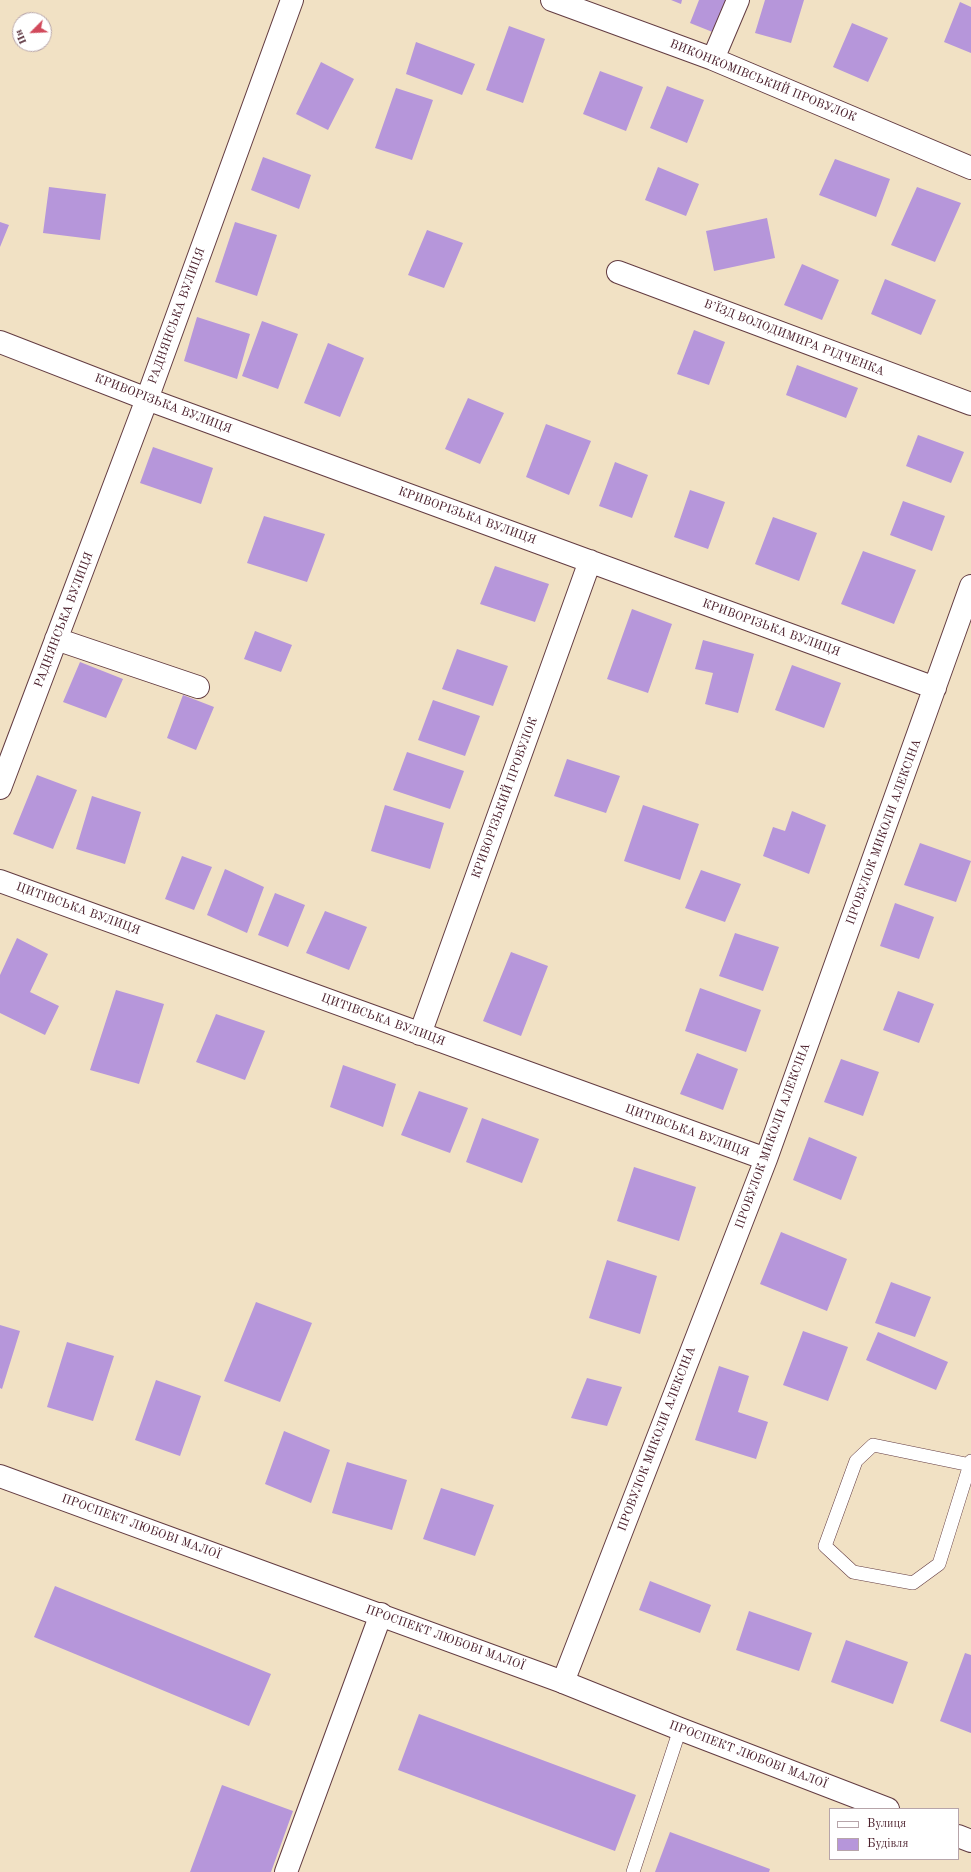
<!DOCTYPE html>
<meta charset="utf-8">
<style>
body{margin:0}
#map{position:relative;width:971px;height:1872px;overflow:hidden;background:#f1e1c4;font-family:"Old Standard TT",serif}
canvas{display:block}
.legend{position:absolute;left:829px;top:1808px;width:130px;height:52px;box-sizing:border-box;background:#fff;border:1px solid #b7a5aa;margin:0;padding:5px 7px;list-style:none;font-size:12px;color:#4a1f2b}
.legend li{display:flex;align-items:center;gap:8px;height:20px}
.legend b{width:20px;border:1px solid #b7a5aa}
.north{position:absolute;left:12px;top:12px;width:40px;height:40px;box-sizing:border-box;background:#fff;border:1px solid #b7a5aa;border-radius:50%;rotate:246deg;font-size:11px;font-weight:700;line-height:16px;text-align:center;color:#4a1f2b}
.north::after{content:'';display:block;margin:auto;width:14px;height:18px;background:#d1495b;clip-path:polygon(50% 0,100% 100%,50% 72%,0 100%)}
</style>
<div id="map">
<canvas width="971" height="1872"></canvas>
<ul class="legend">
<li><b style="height:5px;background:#fff"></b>Вулиця</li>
<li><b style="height:11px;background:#b696da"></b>Будівля</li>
</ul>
<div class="north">Пн</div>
</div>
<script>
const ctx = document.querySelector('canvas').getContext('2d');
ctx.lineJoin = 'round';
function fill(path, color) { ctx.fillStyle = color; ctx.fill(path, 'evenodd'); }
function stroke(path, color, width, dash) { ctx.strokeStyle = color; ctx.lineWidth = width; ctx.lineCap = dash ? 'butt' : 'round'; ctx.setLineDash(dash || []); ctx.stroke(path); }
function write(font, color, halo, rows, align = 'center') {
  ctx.font = font + ' "Old Standard TT",serif'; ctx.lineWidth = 3; ctx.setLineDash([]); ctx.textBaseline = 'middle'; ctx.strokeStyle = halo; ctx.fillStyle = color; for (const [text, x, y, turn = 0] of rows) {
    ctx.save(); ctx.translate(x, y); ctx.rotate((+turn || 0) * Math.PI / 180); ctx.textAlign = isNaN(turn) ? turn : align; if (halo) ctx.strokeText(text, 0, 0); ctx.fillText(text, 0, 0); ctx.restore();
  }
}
fill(new Path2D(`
 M671,0H682L681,4Z
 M699,0H728L715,33L690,23Z
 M765,0H804L791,43L755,33Z
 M960,2L971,7V53L944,42Z
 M852,23L888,38L868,82L833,67Z
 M509,26L545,39L523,103L486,90Z
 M416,42L475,64L462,95L406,74Z
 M321,62L354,79L328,130L296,114Z
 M600,71L643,87L626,131L583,114Z
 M667,86L704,100L687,143L650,128Z
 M396,88L433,100L412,160L375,148Z
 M263,157L311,175L299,209L251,190Z
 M835,159L890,179L876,217L819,195Z
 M658,167L699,184L686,216L645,200Z
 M49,187L106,194L100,240L43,233Z
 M917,187L961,203L935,262L891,245Z
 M767,218L775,258L714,271L706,231Z
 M0,222L9,225L0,247Z
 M235,222L277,235L257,296L215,282Z
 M427,230L463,243L444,288L408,275Z
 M802,264L839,280L822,320L784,305Z
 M885,279L936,300L921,335L871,314Z
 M197,317L250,334L237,379L184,361Z
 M262,321L298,334L278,389L242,376Z
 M694,330L725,342L709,385L677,374Z
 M328,343L364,358L340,417L304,403Z
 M797,365L858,388L846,418L786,395Z
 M468,398L504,413L480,464L445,449Z
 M546,424L591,441L569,495L526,477Z
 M918,435L964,452L951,483L906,466Z
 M153,447L213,468L201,504L140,483Z
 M615,462L648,475L632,518L599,506Z
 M690,490L725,502L708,549L674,537Z
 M903,501L945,516L932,551L890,535Z
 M264,516L325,534L307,582L247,563Z
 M773,517L817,533L799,581L755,564Z
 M863,551L916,570L894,624L841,604Z
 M495,566L549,584L535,622L480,604Z
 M632,609L672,624L648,693L607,679Z
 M255,631L292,645L281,672L244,659Z
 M703,640L754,654L738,713L705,704L713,673L695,669Z
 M457,649L508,666L493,706L442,689Z
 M80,662L123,679L106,718L63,702Z
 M792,665L841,683L824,728L775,710Z
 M183,695L214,707L196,750L167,738Z
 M433,700L480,716L465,756L418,740Z
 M407,752L464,771L450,809L393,790Z
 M567,759L620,776L606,813L554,796Z
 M37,775L77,790L53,849L13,834Z
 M92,796L141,812L125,864L76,849Z
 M385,805L444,823L430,869L371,851Z
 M643,805L699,824L680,880L624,861Z
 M792,811L826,825L809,874L763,856L773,827L785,831Z
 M920,843L971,861L956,902L904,885Z
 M182,856L212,867L194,910L165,899Z
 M225,869L264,887L247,933L207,915Z
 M701,870L741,884L725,922L685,908Z
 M275,893L305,905L288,947L258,935Z
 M895,903L934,917L919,959L880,946Z
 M325,911L367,927L349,970L306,953Z
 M735,933L779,947L763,991L719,976Z
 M17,938L48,954L30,992L59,1006L45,1035L0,1013V975Z
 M511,952L548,966L521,1036L483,1021Z
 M700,988L761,1010L746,1052L685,1031Z
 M116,990L164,1004L139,1084L90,1070Z
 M898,991L934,1004L919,1043L883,1030Z
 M216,1014L265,1031L245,1080L196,1062Z
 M697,1053L738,1069L723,1110L680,1094Z
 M841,1059L879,1072L863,1116L824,1102Z
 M343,1065L396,1084L383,1127L330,1107Z
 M419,1091L468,1108L450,1153L401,1135Z
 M482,1118L539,1139L522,1183L466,1162Z
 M809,1137L857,1157L841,1200L793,1180Z
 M634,1167L696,1187L679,1241L617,1221Z
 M781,1232L847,1259L827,1311L760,1284Z
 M607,1260L657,1276L640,1334L589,1318Z
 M891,1282L931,1297L915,1337L875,1323Z
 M256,1302L312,1323L280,1402L224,1381Z
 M0,1325L20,1331L2,1389L0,1388Z
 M803,1331L848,1347L828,1401L783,1385Z
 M878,1332L948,1362L936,1390L866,1360Z
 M67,1342L114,1356L93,1421L47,1407Z
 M719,1366L749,1376L738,1412L768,1422L756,1459L695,1440Z
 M587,1378L622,1387L607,1426L571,1418Z
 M156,1380L201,1396L180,1456L135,1440Z
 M284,1431L330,1450L311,1503L265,1484Z
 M347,1462L407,1480L392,1530L332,1513Z
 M441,1488L494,1505L475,1556L423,1539Z
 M650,1581L711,1605L700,1633L639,1610Z
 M55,1586L271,1674L249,1726L34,1637Z
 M749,1611L812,1633L799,1671L736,1650Z
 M846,1640L908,1662L893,1704L831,1682Z
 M965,1653L971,1655V1733L940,1721Z
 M419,1714L636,1795L615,1851L398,1770Z
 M222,1785L293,1811L271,1872H190Z
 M670,1832L770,1869L769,1872H655Z`), '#b696da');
const lane = new Path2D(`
 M970,1465L873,1445L856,1461L825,1546L853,1572L913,1583L939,1564L971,1461
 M633,1872L680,1729`);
const street = new Path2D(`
 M552,0L713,59L971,168
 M713,59L738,0
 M618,272L971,404
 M0,342L147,399L935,688
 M56,639L198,687
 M0,788L147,399L292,0
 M0,881L766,1159
 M420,1034L590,561
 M563,1682L766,1159L971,586
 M286,1872L381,1614`);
const primary = new Path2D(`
 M0,1476L563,1682L680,1729L888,1809
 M958,1836L971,1841`);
stroke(lane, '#633c42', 14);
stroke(street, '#633c42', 24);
stroke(primary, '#633c42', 24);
stroke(lane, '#fff', 13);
stroke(street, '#fff', 22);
stroke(primary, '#fff', 22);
write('12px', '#4a1f2b', '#fff', [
 ["ВИКОНКОМІВСЬКИЙ ПРОВУЛОК",763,81,22],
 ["РАДНЯНСЬКА ВУЛИЦЯ",177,316,-70],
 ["В’ЇЗД ВОЛОДИМИРА РІДЧЕНКА",794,338,21],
 ["КРИВОРІЗЬКА ВУЛИЦЯ",163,404,21],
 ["КРИВОРІЗЬКА ВУЛИЦЯ",467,516,20],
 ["РАДНЯНСЬКА ВУЛИЦЯ",64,620,-69],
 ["КРИВОРІЗЬКА ВУЛИЦЯ",771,628,20],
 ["КРИВОРІЗЬКИЙ ПРОВУЛОК",505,798,-70],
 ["ПРОВУЛОК МИКОЛИ АЛЕКСІНА",884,832,-70],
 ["ЦИТІВСЬКА ВУЛИЦЯ",78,909,20],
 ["ЦИТІВСЬКА ВУЛИЦЯ",383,1020,20],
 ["ЦИТІВСЬКА ВУЛИЦЯ",687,1131,20],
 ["ПРОВУЛОК МИКОЛИ АЛЕКСІНА",773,1136,-70],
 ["ПРОВУЛОК МИКОЛИ АЛЕКСІНА",657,1439,-69],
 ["ПРОСПЕКТ ЛЮБОВІ МАЛОЇ",141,1527,20],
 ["ПРОСПЕКТ ЛЮБОВІ МАЛОЇ",445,1638,20],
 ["ПРОСПЕКТ ЛЮБОВІ МАЛОЇ",748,1755,21]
]);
</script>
